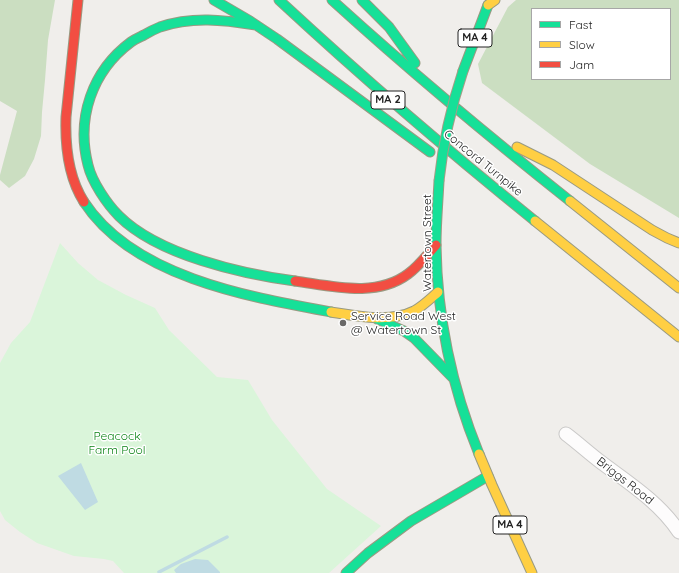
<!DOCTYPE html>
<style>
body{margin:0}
#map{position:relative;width:679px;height:573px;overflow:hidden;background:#f0eeeb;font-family:Quicksand,sans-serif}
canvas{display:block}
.legend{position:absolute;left:531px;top:8px;width:140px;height:72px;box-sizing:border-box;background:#fff;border:1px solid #a7a7a7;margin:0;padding:5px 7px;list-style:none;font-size:12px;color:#222}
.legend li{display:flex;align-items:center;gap:8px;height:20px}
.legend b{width:20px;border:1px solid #a7a7a7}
</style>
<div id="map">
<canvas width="679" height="573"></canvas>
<ul class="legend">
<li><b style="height:5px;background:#16e098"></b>Fast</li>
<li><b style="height:5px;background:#ffcf43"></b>Slow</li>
<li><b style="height:5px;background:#f24e42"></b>Jam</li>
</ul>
</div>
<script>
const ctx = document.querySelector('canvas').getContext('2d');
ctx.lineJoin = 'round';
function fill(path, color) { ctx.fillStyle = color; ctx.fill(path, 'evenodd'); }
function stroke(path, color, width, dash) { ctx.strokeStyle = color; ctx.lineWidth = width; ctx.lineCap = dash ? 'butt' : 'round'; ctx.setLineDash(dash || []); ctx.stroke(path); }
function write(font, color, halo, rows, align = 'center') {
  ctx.font = font + ' Quicksand,sans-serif'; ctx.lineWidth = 3; ctx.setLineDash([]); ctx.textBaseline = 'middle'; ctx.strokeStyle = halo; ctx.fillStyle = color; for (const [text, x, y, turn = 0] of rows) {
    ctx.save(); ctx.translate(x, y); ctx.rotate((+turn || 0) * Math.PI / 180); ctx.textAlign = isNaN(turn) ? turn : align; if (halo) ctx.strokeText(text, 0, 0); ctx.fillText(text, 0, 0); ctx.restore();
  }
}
fill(new Path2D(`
 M0,0H55L48,40L45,80L42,112L41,136L34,159L25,176L9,188L0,180V175L17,111L0,101Z
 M516,0H679V218L590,164L482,83L478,64L508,7ZM532,9H670V79H532Z`), '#cbdec1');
fill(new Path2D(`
 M60,243L78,263L98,280L126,295L155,308L169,330L217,377L248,380L272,420L327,489L381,526L329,573H124L113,561L104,559L74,556L37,543L20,532L5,520L0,511V363L11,343L30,322Z`), '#daf5da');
fill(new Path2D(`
 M81,463L98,502L85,510L58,476Z
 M195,559L208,560L220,572V573H176L174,570L181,564Z`), '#bfdbe3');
stroke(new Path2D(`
 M159,572L227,537`), '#bfdbe3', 3.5);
const street = new Path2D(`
 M566,434C578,443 590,454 602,463C629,483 660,503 679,532`);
const fast = new Path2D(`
 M214,0L250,21L277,39L430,152
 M279,0C362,77 447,150 535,221
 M332,0C409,70 488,136 570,201
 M362,0L389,27L415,63
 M256,25C224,20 192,16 160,27C155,29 149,32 144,35C140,37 135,39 131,42C92,71 76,118 88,165C92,182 107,204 119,216C158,255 242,274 295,281
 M463,71L488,5
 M439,181C438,202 436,223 436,245C437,316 452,388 479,454
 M84,202C133,277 249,297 331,312
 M377,319L404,331L414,338L454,379
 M346,573L368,553L411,521L488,476`);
const slow = new Path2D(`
 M488,5L495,0
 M517,147L553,165L652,230L667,238L679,243
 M570,201L679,288
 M535,221L679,337
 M331,312C356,316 390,323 414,311C423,306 430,299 438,292
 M479,454L492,485L532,573`);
const jam = new Path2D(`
 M78,0L66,117C65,146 68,177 84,202
 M295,281C332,286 376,298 408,274C419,266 427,255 436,245`);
stroke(street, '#c9c8c7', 15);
stroke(fast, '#999a82', 11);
stroke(slow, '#999a82', 11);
stroke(jam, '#999a82', 11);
stroke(street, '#fdfcfc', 13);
stroke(fast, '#16e098', 9);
stroke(slow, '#ffcf43', 9);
stroke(jam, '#f24e42', 9);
const fastBridge = new Path2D(`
 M439,181C443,143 451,107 463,71`);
stroke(fastBridge, '#a79c86', 11, []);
stroke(fastBridge, '#16e098', 9);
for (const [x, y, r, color] of [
 [343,323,4,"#6a6968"]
]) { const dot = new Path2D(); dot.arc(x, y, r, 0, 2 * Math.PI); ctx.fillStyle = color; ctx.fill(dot); stroke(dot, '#fff', 1.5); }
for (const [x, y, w] of [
 [475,38,34],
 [388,100,34],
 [510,525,34]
]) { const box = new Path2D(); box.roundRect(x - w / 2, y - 9, w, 18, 3); ctx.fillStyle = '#fff'; ctx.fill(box); stroke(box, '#222', 1); }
write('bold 11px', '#222', null, [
 ["MA 4",475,38],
 ["MA 2",388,100],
 ["MA 4",510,525]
]);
write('12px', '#222', '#fff', [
 ["Concord Turnpike",483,163,39],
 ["Watertown Street",427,243,-90],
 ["Briggs Road",625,481,38]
]);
write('12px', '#222', '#fff', [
 ["Service Road West",351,316],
 ["@ Watertown St",351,330]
], 'left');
write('12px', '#0c8416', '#fff', [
 ["Peacock",117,436],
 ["Farm Pool",117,450]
]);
</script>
